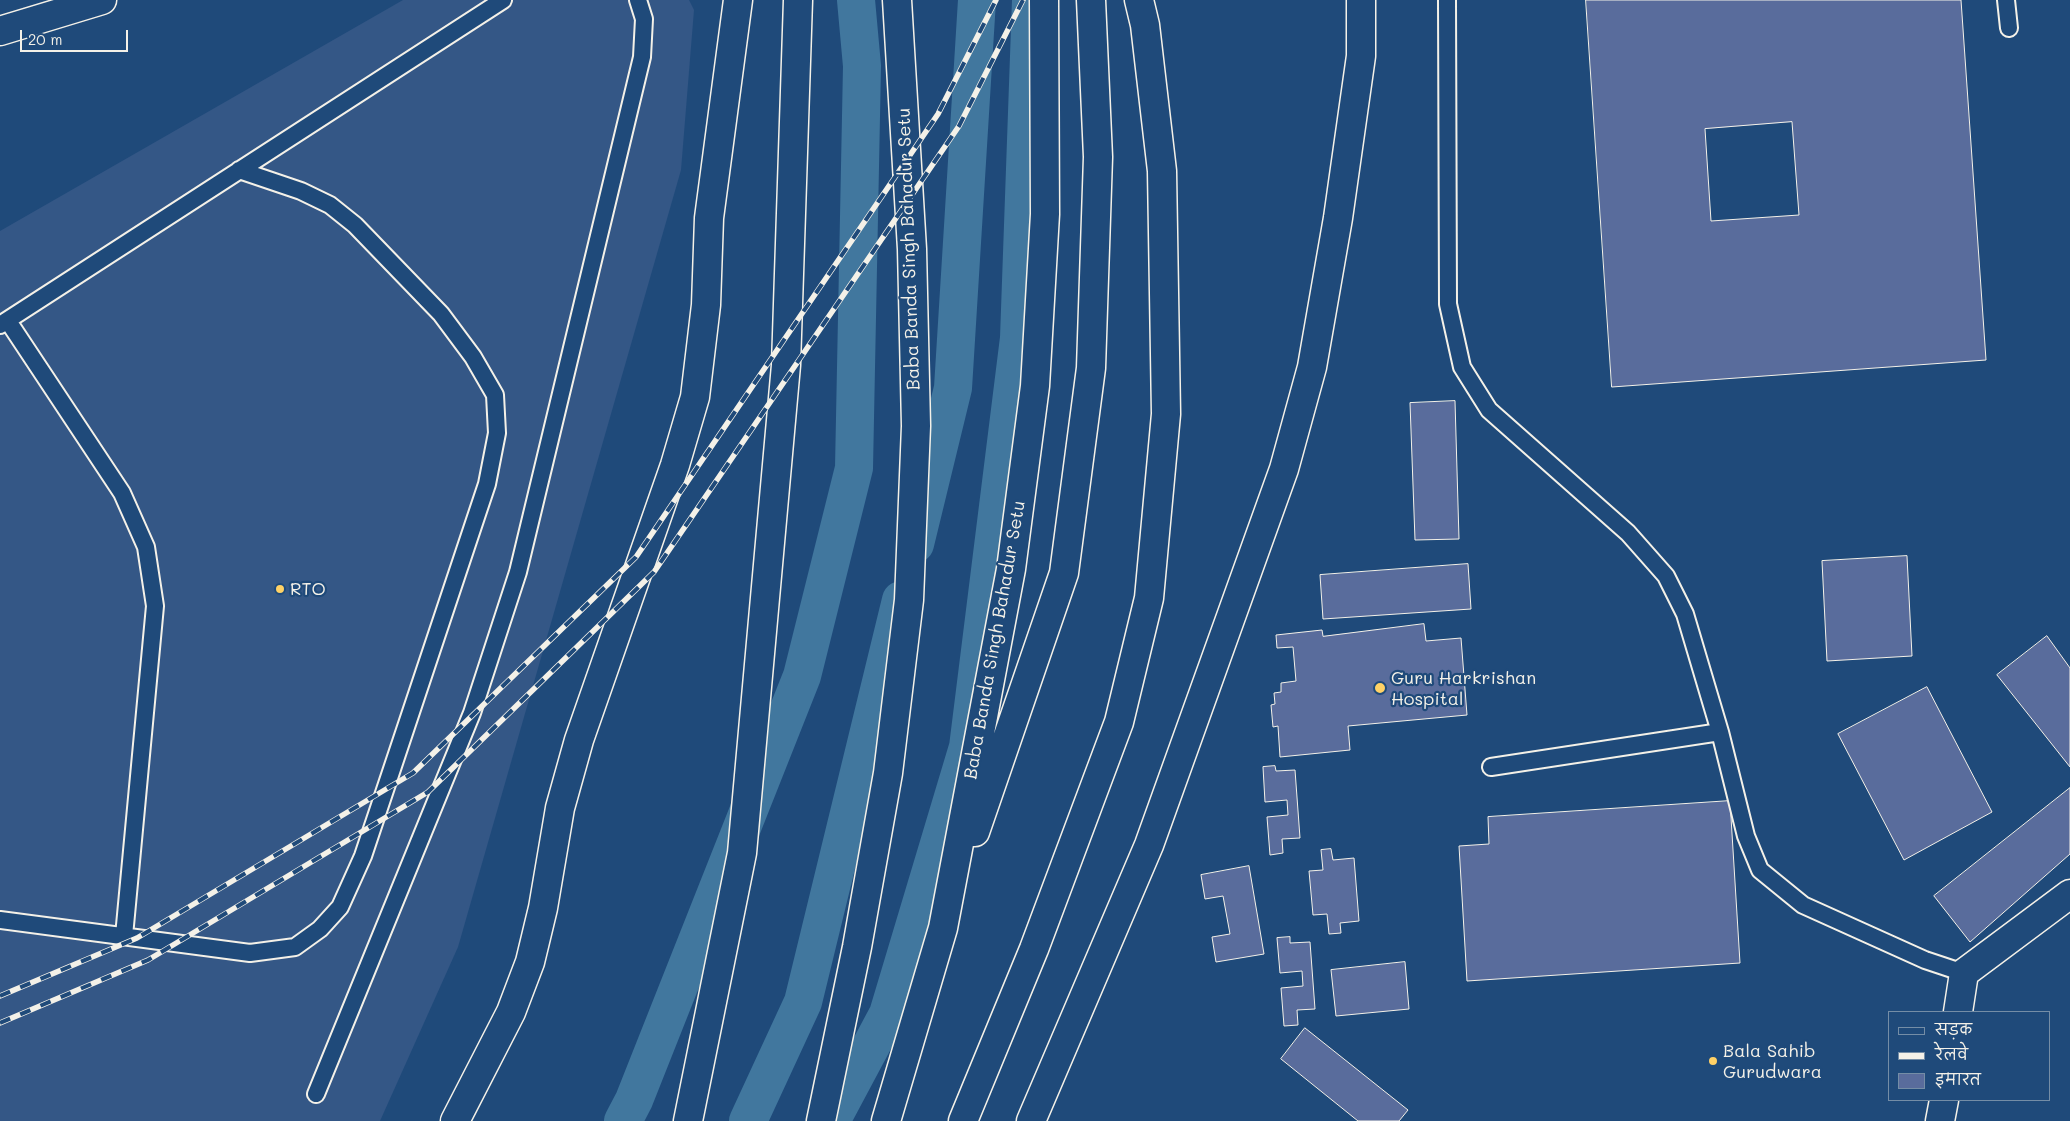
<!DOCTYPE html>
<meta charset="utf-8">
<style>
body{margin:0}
#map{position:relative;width:2070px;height:1121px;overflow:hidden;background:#1f4a7a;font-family:Mali,"Playpen Sans Deva",sans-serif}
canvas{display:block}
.legend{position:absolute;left:1888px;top:1011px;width:162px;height:90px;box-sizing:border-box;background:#1f4a7a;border:1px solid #748da6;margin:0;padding:6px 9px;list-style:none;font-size:15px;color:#f4f1e8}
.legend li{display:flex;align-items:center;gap:10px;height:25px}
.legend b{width:25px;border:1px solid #748da6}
.scale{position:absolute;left:20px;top:30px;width:108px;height:22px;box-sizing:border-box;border:2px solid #f4f1e8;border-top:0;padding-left:6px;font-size:15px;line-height:18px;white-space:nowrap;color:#f4f1e8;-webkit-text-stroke:4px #1f4a7a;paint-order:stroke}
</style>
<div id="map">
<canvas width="2070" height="1121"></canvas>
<ul class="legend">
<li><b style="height:6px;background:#1f4a7a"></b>सड़क</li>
<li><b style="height:6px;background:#f4f1e8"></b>रेलवे</li>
<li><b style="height:14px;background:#596c9c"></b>इमारत</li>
</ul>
<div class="scale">20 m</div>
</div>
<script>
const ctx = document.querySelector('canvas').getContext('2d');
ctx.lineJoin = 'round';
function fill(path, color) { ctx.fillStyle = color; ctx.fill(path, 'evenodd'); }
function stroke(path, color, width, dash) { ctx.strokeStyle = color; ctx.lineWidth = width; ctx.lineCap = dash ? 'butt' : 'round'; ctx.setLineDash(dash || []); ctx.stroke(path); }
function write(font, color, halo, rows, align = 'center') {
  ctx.font = font + ' Mali,sans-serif'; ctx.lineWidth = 4.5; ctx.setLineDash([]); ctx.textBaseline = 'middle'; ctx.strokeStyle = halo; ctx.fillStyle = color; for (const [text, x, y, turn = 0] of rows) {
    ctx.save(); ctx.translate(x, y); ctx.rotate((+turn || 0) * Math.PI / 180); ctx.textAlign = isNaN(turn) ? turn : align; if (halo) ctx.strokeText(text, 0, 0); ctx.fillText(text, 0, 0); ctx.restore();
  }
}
fill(new Path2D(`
 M403,0H689L694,10L681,170L458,947L380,1121H0V231Z`), '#345786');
stroke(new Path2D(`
 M915,544L953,388L977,0
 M623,1121L634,1100L802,676L854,468L862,66L856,0
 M748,1121L803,1002L901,600
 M831,1121L888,1014L968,747L1019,338L1031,0`), '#41779e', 38);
const building = new Path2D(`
 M1586,0H1961L1986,360L1612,387Z
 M1792,122L1799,215L1711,221L1705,129Z
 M1455,401L1459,539L1415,540L1410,403Z
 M1907,556L1912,656L1827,661L1822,561Z
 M1468,564L1471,609L1323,619L1320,575Z
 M1424,624L1426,641L1461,638L1467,715L1348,726L1350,750L1280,757L1278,726L1273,727L1271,705L1275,704L1274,693L1281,692V683L1296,681L1293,647L1277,648L1276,635L1322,630L1323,636Z
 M2047,636L2070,668V767L1997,675Z
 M1927,687L1992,812L1904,860L1838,734Z
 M1275,766L1276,771L1295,770L1300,838L1282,839L1283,853L1270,855L1267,817L1288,815L1287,800L1265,802L1263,767Z
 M2070,788V854L1970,942L1934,896Z
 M1730,801L1740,963L1467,981L1459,846L1489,844L1488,817Z
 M1331,849L1333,860L1354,858L1359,921L1340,923L1341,933L1329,934L1327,914L1313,915L1309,871L1323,870L1321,850Z
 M1249,866L1264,954L1216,962L1212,937L1230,934L1223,896L1205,899L1201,875Z
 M1290,937V943L1310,942L1315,1009L1297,1010L1298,1025L1284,1026L1281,988L1303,986L1302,971L1280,973L1277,938Z
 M1405,962L1409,1009L1336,1016L1331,970Z
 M1305,1028L1408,1110L1399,1121H1358L1281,1059Z`);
fill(building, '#596c9c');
stroke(building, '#f4f1e8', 1);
const service = new Path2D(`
 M1447,0L1448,304L1462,367L1489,410L1628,533L1666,576L1685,614L1720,732L1746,836L1760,870L1803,905L1925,960L1964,973
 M2006,0L2009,28
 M8,321L122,493L146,547L155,606L124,936
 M0,325L503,0
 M1491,767L1720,732
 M0,920L250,953L295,947L320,929L340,907L363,856L487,484L497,433L495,395L473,357L441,314L355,225L330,205L301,191L239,170
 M316,1094L472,713L518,572L642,57L644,19L638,0`);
const minor = new Path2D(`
 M1958,1012L1964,973L2070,894
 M455,1121L511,1012L530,962L543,908L560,808L579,740L675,465L695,397L706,305L709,218L738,0
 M963,1121L1034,949L1119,722L1149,598L1166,414L1162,171L1145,25L1139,0
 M1031,1121L1149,845L1284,469L1312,367L1338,218L1361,56V0
 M1940,1121L1944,1100`);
const trunk = new Path2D(`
 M0,31L102,0
 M975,832L1064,573L1091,368L1098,157L1091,0
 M688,1121L742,853L786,365L798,0
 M821,1121L857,947L888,773L909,600L916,426L912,249L897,0
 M886,1121L943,928L1011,569L1035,386L1045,214L1044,0`);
stroke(service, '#f4f1e8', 20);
stroke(minor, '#f4f1e8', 31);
stroke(trunk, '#f4f1e8', 31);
stroke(service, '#1f4a7a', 16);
stroke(minor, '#1f4a7a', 28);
stroke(trunk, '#1f4a7a', 28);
const rail = new Path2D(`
 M0,996L137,938L413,773L636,557L938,114L996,0
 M0,1023L148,960L428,792L654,572L959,126L1023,0`);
stroke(rail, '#f4f1e8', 5.5);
stroke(rail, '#1f4a7a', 4, [11]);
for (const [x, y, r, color] of [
 [280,589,5,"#ffd166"],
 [1380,688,6,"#ffd166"],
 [1713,1061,5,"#ffd166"]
]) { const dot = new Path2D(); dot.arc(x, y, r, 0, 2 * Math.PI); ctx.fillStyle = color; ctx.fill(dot); stroke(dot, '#1f4a7a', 2); }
write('18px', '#f4f1e8', '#1f4a7a', [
 ["Baba Banda Singh Bahadur Setu",909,249,-92],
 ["Baba Banda Singh Bahadur Setu",995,640,-80]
]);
write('18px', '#f4f1e8', '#1f4a7a', [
 ["RTO",290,589],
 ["Guru Harkrishan",1391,678],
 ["Hospital",1391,699],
 ["Bala Sahib",1723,1051],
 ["Gurudwara",1723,1072]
], 'left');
</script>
